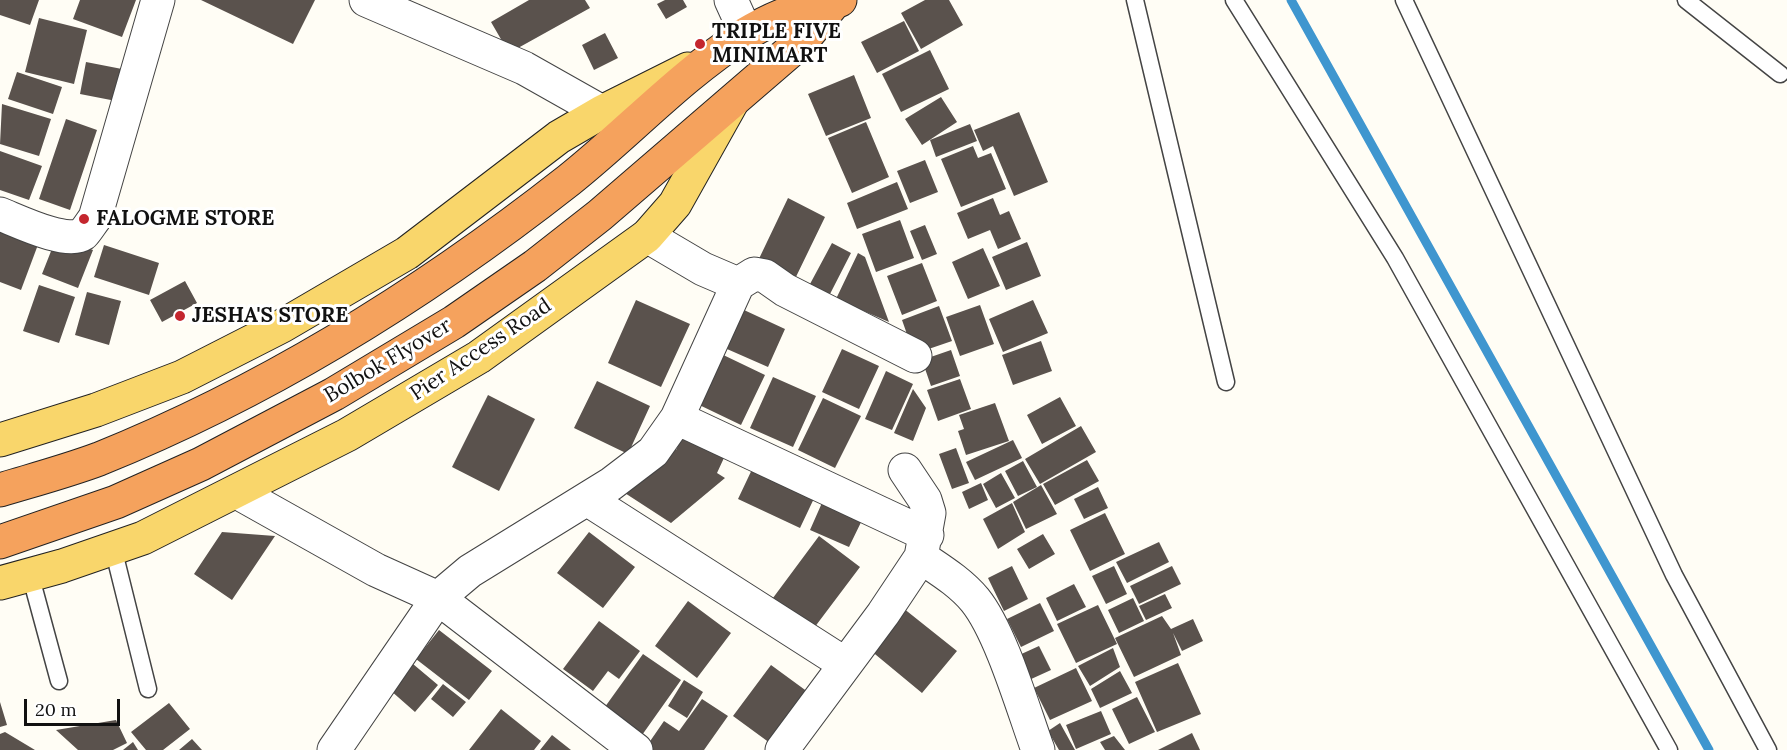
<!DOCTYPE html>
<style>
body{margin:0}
#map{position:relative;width:1787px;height:750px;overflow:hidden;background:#fffdf5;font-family:Lora,serif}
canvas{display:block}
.scale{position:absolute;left:24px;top:699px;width:96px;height:27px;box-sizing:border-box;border:3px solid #111;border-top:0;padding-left:8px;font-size:18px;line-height:21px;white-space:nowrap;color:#111;-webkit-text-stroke:4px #fff;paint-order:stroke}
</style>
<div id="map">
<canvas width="1787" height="750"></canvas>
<div class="scale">20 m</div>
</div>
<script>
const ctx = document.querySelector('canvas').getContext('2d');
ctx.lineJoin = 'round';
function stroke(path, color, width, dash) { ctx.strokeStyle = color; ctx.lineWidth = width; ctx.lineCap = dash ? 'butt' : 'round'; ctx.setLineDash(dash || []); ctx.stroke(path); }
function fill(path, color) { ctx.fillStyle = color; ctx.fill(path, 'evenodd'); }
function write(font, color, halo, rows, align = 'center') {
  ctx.font = font + ' Lora,serif'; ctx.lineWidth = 6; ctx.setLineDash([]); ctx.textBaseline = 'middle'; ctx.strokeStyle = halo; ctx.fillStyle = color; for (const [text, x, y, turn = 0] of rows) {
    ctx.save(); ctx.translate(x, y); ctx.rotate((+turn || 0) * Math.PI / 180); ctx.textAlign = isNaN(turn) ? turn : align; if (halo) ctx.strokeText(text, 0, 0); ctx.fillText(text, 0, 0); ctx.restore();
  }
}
stroke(new Path2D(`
 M1291,0L1709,750`), '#3f96cf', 9);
fill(new Path2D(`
 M0,0H39L30,25L0,15Z
 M80,0H136L122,37L73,19Z
 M201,0H315L293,44Z
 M529,0H585L590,8L509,53L491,22Z
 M665,0H683L687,7L666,19L657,4Z
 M925,0H949L963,25L921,49L901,13Z
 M39,18L87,30L74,84L25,72Z
 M904,21L919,51L877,73L861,42Z
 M605,33L618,58L594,70L582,45Z
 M930,50L949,89L901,112L882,74Z
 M86,62L122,69L116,101L80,94Z
 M17,72L62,87L53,114L8,99Z
 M854,75L871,118L826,136L808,94Z
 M941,97L957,122L922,145L905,119Z
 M2,104L51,119L39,156L0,144Z
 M1019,112L1048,182L1014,196L993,146L983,151L974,130Z
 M66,119L97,130L70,210L39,199Z
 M866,122L889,177L852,193L828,138Z
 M970,124L977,141L936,157L930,140Z
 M973,146L978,158L991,153L1006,189L961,207L941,159Z
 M0,151L42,166L29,200L0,190Z
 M925,160L938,192L910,203L897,171Z
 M897,182L908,209L857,229L847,203Z
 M788,198L825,217L793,283L756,265Z
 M993,198L1000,215L1009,211L1021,239L998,249L990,230L968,239L957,213Z
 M0,218L42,234L21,290L0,282Z
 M900,220L914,258L876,272L862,234Z
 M925,225L937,254L922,260L910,231Z
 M57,236L93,250L78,288L42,274Z
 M1027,242L1041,276L1006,290L992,257Z
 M832,243L851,253L830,294L810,284Z
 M104,245L159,263L149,295L94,277Z
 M983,248L1000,286L968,299L952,262Z
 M858,253L865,257L889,322L836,299Z
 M922,263L937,301L902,315L887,276Z
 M185,281L197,303L162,322L150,300Z
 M39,285L75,297L59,343L23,331Z
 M87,292L121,301L109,345L75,335Z
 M636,300L690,324L661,387L608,363Z
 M1033,300L1048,333L1003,352L989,319Z
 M980,305L994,344L960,356L946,317Z
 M939,306L952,341L914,354L902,320Z
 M744,310L785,329L768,367L727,349Z
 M1041,341L1052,371L1013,385L1002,355Z
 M842,349L879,366L859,409L822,392Z
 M951,350L960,376L931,386L922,360Z
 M715,351L765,375L741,425L691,401Z
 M886,371L913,384L892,430L865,419Z
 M773,377L816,396L793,447L750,428Z
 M960,379L971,409L938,421L927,390Z
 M597,381L650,406L628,454L574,428Z
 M913,389L926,408L913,441L894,433Z
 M488,395L535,419L499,491L452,467Z
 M1060,397L1076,426L1042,444L1027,415Z
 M823,398L861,416L835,468L798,450Z
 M995,403L1009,441L966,455L958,431L964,429L959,415Z
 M1081,426L1096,452L1040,484L1025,459Z
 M687,427L729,447L717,473L725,478L671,523L611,484L666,444L676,450Z
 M1013,440L1022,458L975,480L966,462Z
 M956,448L969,483L952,489L939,454Z
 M1087,460L1099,481L1055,505L1043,484Z
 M756,461L818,490L800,528L738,499Z
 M1023,461L1037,487L1018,496L1005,471Z
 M1001,473L1015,498L996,508L983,484Z
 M981,483L988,500L969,509L962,492Z
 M1041,485L1057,514L1026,529L1013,502Z
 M1098,487L1108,508L1084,519L1074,499Z
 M825,496L865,514L849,547L810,530Z
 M1012,503L1025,532L998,549L983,519Z
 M1105,513L1125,554L1090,571L1070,530Z
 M222,532L275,536L232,600L194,574Z
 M589,532L635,567L603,608L557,573Z
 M1043,534L1055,554L1029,569L1017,549Z
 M819,536L860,567L808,636L767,606Z
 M1159,542L1169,562L1127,583L1116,562Z
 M1012,566L1028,599L1004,611L988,578Z
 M1114,566L1127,594L1106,604L1092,576Z
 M1172,566L1181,584L1139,604L1130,586Z
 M1074,584L1086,607L1057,621L1046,598Z
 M1165,594L1172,608L1146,620L1139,606Z
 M1133,598L1144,621L1119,633L1108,610Z
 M688,601L731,633L697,678L655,646Z
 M1040,603L1054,631L1021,647L1007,619Z
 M898,604L957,651L922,693L864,645Z
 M1098,605L1117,644L1076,663L1057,624Z
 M1162,616L1171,629L1193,619L1203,641L1182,651L1173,633L1181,655L1134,677L1115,638Z
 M599,621L640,651L619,679L608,671L593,691L563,669Z
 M439,630L492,671L469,700L416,659Z
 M1039,646L1051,670L1029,680L1017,656Z
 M1113,648L1120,667L1090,686L1078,666Z
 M643,654L681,680L635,745L597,718Z
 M1178,663L1201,714L1157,732L1135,682Z
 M413,664L438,685L415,712L390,690Z
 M771,665L812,695L774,746L733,716Z
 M1076,668L1092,701L1050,720L1034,688Z
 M1120,671L1132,693L1100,708L1091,689Z
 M684,680L703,692L687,718L668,706Z
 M443,684L466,702L453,717L431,699Z
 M1137,697L1155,732L1129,744L1112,709Z
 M702,699L728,716L704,750H644L664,721L679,731Z
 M0,702L7,725L0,727Z
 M169,703L190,729L163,750H146L131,732Z
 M501,709L541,741L534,750H469Z
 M1101,711L1111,734L1076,749L1066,725Z
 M116,720L127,743L113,750H78L56,730Z
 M1060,723L1075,750H1059L1048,731Z
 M5,732L35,750H0V734Z
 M1192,733L1200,750H1158Z
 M552,735L571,750H540Z
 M1114,736L1125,750H1105L1100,742Z
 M192,739L202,750H179Z
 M133,742L138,750H123Z`), '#5a524d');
const lane = new Path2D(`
 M1135,0L1226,382
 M1234,0L1395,258L1669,750
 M1404,0L1674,575L1768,750
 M1686,0L1780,74
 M113,548L148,689
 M30,574L59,681`);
const street = new Path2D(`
 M366,0L524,68L602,112
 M731,0L746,33
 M0,214C18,221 67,245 83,234C87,230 91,223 95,218L158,0
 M647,236L703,269L738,284L754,274L765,276L785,290L915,356
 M677,418L927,535
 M237,492L376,570L438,598L636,750
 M587,499L845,664
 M921,557C940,570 960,582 975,600C1001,632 1023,709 1038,750
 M334,750L438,598L470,571L611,484L653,452L677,418L738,284
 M782,750L883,614L921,557L929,513L925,500L905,470`);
const primary = new Path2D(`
 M0,440L96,410L182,377L282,326L407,253L559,137L602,112L688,69
 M0,583L62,566L143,538L347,435L479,357L647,236L675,204L731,104`);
const highway = new Path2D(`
 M0,490C33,480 67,471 99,459C270,390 424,294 569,180C628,133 680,76 744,35C759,26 781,15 798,10C812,6 827,7 840,0
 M0,542L116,502L201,464L334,394L454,322L535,266L600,215L802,41L832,5`);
stroke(lane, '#444', 19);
stroke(street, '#444', 35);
stroke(primary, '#222', 35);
stroke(highway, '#222', 35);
stroke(lane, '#fff', 16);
stroke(street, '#fff', 33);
stroke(primary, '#f9d66b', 33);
stroke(highway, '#f5a25d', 33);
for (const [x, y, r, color] of [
 [700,44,6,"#c4262e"],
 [84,219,6,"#c4262e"],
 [180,316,6,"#c4262e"]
]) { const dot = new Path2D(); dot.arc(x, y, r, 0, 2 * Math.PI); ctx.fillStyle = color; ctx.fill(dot); stroke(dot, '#fff', 2); }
write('bold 21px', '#111', '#fff', [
 ["TRIPLE FIVE",712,32],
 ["MINIMART",712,56],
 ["FALOGME STORE",96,219],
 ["JESHA'S STORE",192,316]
], 'left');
write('21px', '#111', '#fff', [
 ["Pier Access Road",481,350,-34],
 ["Bolbok Flyover",388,361,-31]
]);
</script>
